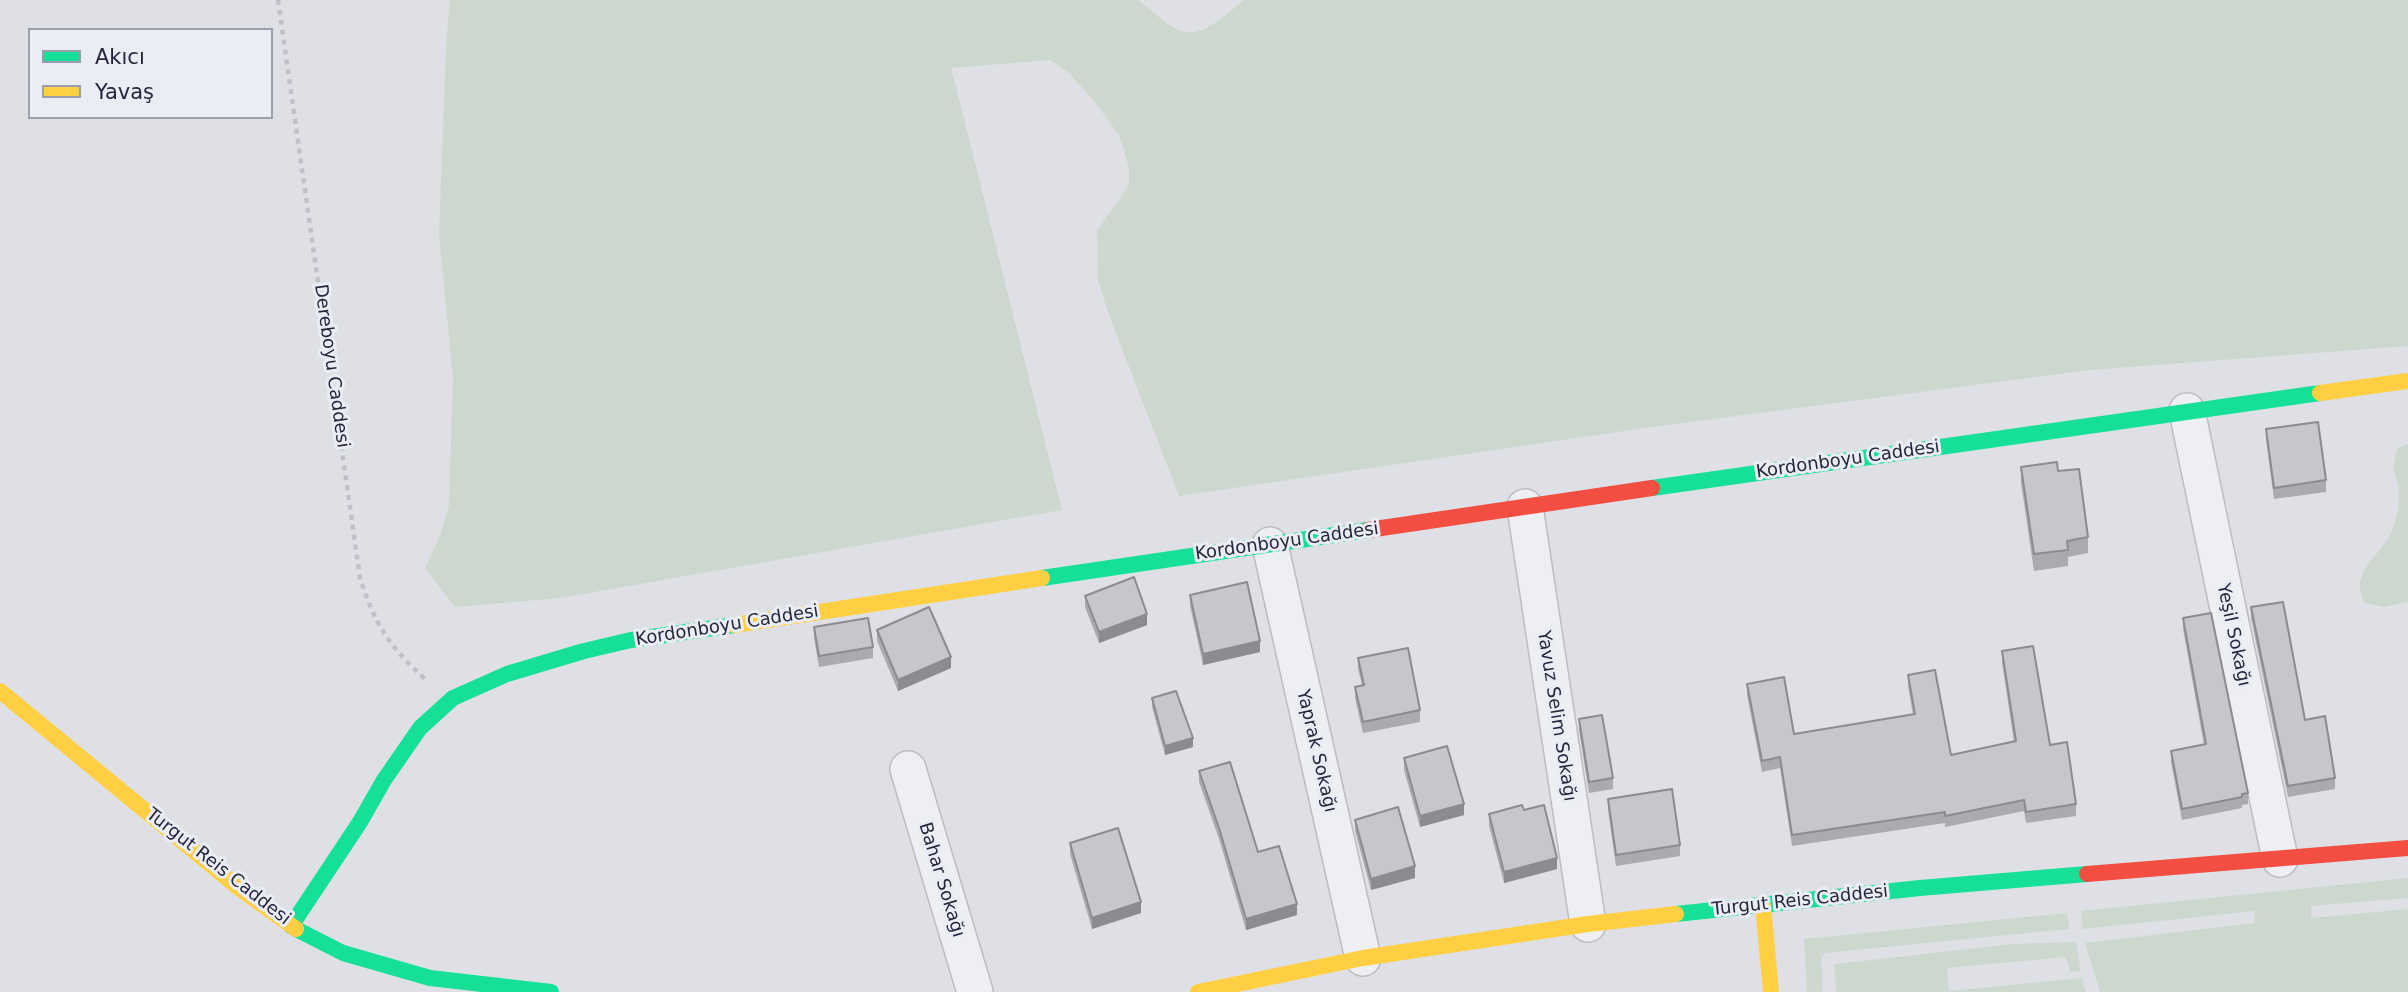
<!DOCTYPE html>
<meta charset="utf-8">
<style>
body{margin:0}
#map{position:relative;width:2408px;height:992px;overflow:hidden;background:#dfe0e5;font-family:"DejaVu Sans",sans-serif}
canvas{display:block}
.legend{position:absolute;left:28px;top:28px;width:245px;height:91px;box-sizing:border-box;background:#ebedf5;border:2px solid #9b9eac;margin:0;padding:9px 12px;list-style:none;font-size:21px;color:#24283f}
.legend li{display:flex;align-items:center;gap:14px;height:35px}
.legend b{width:35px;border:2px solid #9b9eac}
</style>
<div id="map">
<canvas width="2408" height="992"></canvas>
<ul class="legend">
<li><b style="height:9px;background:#16e098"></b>Akıcı</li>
<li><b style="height:9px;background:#ffcf43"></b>Yavaş</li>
</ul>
</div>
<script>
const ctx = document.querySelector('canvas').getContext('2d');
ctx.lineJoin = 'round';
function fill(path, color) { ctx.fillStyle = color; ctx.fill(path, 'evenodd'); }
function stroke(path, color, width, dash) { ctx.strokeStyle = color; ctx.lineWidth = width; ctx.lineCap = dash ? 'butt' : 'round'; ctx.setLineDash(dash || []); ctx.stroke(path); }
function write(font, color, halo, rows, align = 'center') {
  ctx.font = font + ' "DejaVu Sans",sans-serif'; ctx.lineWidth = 6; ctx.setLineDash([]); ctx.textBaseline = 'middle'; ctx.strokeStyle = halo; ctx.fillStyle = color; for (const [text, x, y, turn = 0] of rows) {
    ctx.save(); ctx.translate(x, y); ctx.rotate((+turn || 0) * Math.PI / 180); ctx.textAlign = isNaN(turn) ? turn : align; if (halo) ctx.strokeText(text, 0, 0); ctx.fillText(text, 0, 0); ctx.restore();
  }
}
fill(new Path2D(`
 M450,0H1139C1188,44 1194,42 1244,0H2408V346L2090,370L1652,427L1179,496L1109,315L1098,281L1097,231L1129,185V168L1119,135L1094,101L1069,73L1050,60L951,68L1062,510L560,598L455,607L425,568L440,536L449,505L453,378L439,234L446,47Z
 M2408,444V602L2384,607L2365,603C2348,572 2380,557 2391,533C2397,520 2400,504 2399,490C2398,482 2393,472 2394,464C2394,459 2397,453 2398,448Z
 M2408,878V898L2311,906V918L2408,909V992H2100L2085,943L2254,923L2255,911L2083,929L2081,911Z
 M2067,913L2069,929L1825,953L1821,958L1823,992H1807L1804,939Z
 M2076,942L2081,971L2070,972L2066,957L1947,968L1949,991L2082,978L2086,992H1836L1834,965L1836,964L2012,944Z`), '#ccd8ce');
const street = new Path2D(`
 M2187,411L2280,859
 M1525,507L1588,924
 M1270,545L1363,958
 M908,769L975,992`);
stroke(street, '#bcbdc3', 38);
stroke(new Path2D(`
 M278,0L360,578C375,625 389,646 425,679`), '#c0c1c8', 4.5, [5, 5]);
stroke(street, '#eeeff2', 35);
stroke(new Path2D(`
 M1652,488L2320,393
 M1042,578L1368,530
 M1676,914L1920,888L2087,874
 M291,926L360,822L384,780L420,728L453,698L507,674L584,651L631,640L734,625
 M296,929L343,953L430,978L551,992`), '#16e098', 16);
stroke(new Path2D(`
 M2320,393L2408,381
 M734,625L1042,578
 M0,691L239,888L296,929
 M1763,905L1771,992
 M1198,992L1363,958L1588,924L1676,914`), '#ffcf43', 16);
stroke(new Path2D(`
 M1368,530L1652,488
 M2087,874L2408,848`), '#f24e42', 16);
fill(new Path2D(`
 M2266,429L2326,480V492L2274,499L2266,440Z
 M2021,467L2058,471L2088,537V553L2068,557V566L2034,571L2021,483Z
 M1190,595L1260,652L1203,665L1190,606Z
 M1085,596L1147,625L1099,643L1085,607Z
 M2251,607L2305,720L2335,778V789L2288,797L2251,618Z
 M2183,618L2248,793V804L2242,805V808L2182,820L2171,762V751L2204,745L2183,629Z
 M814,627L873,647V658L819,667L814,638Z
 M877,630L951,668L898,691L877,641Z
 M2002,651L2050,745L2076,804V816L2026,823L2024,811L1945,827V823L1792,846L1780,768L1762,772L1747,695V684L1794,734L1913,715L1908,686V675L1951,755L2014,742L2002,662Z
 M1358,658L1420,710V722L1363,733L1355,698V687L1362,685L1358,669Z
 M1152,698L1193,747L1165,755L1152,707Z
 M1579,719L1613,778V789L1589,793L1579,730Z
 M1404,758L1464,815L1420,827L1404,770Z
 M1199,771L1258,852L1297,915L1246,930L1219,839L1199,782Z
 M1608,799L1680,845V856L1616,866L1608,810Z
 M1524,810L1557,869L1504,883L1489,826V814Z
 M1355,820L1415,878L1371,890L1355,831Z
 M1070,843L1141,913L1092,929L1070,854Z`), '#aaabb0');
fill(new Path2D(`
 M1147,614V625L1099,643V632Z
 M1260,641V652L1203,665V654Z
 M951,657V668L898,691V680Z
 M1193,738V747L1165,755V746Z
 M1464,804V815L1420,827V816Z
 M1557,858V869L1504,883V872Z
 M1415,866V878L1371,890V879Z
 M1141,902V913L1092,929V918Z
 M1297,904V915L1246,930V919Z`), '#8b8b90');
const building = new Path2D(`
 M2318,422L2326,480L2274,488L2266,429Z
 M2057,462L2058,471L2079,469L2088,537L2067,541L2068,550L2034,554L2021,467Z
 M1134,577L1147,614L1099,632L1085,596Z
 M1247,582L1260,641L1203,654L1190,595Z
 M2283,602L2305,720L2325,716L2335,778L2288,786L2251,607Z
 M929,607L951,657L898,680L877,630Z
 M2211,613L2248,793L2242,794V797L2182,809L2171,751L2206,744L2183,618Z
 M868,618L873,647L819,656L814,627Z
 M2033,646L2050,745L2067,742L2076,804L2026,812L2024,800L1945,816V812L1792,835L1780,757L1762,761L1747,684L1784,677L1794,734L1915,714L1908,675L1935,670L1951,755L2016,741L2002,651Z
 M1408,648L1420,710L1363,722L1355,687L1364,685L1358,658Z
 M1176,691L1193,738L1165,746L1152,698Z
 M1602,715L1613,778L1589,782L1579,719Z
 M1447,746L1464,804L1420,816L1404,758Z
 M1230,762L1258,852L1279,846L1297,904L1246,919L1219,828L1199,771Z
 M1672,789L1680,845L1616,855L1608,799Z
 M1522,805L1524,810L1544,805L1557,858L1504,872L1489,814Z
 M1398,807L1415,866L1371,879L1355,820Z
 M1118,828L1141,902L1092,918L1070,843Z`);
fill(building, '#c6c7cd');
stroke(building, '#8b8b90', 2);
write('18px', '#24283f', '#ebedf5', [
 ["Dereboyu Caddesi",331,366,82],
 ["Kordonboyu Caddesi",1848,460,-8],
 ["Kordonboyu Caddesi",1287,542,-8],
 ["Kordonboyu Caddesi",727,626,-9],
 ["Yeşil Sokağı",2233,635,78],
 ["Yavuz Selim Sokağı",1556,716,81],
 ["Yaprak Sokağı",1316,751,77],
 ["Turgut Reis Caddesi",218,867,38],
 ["Bahar Sokağı",941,880,73],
 ["Turgut Reis Caddesi",1800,901,-6]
]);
</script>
